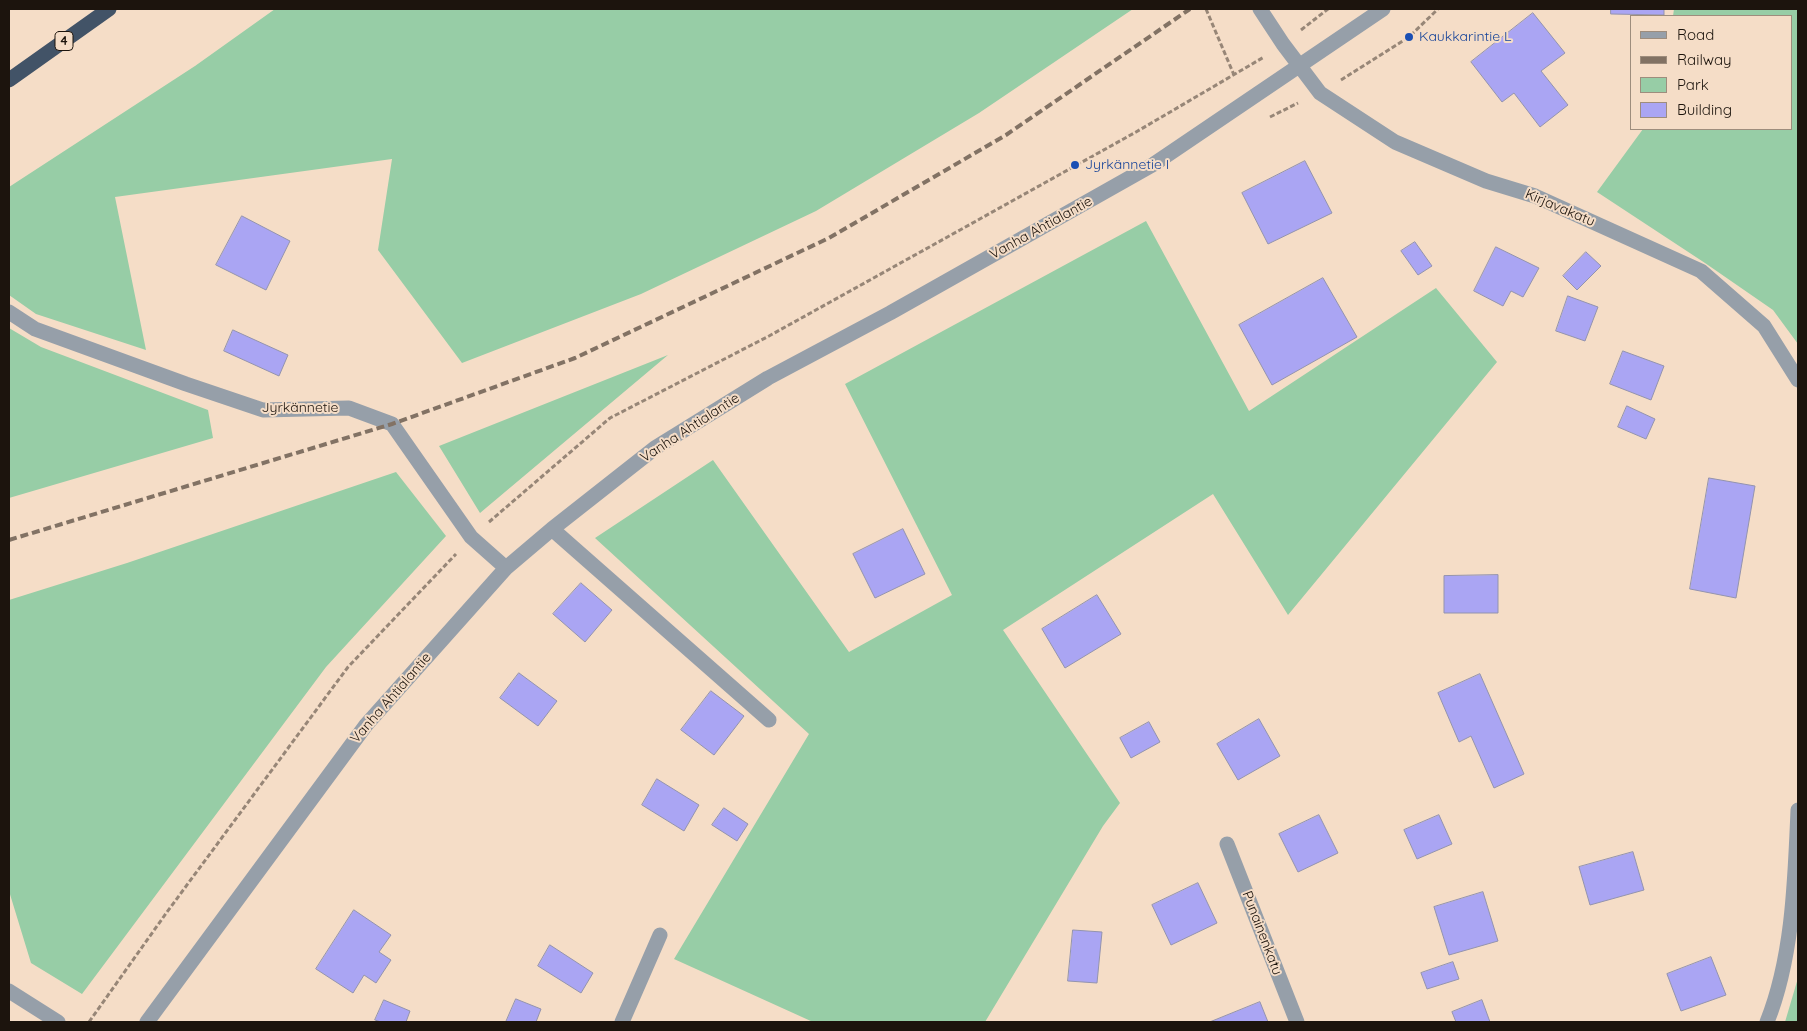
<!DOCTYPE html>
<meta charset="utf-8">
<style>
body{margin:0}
#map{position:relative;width:1807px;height:1031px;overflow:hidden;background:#f5ddc7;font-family:Quicksand,sans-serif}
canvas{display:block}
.frame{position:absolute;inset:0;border:10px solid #1c140d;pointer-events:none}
.legend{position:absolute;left:1630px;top:15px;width:162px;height:115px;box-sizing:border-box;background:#f5ddc7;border:1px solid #9e8d7d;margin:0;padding:6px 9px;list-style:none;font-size:15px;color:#1c140d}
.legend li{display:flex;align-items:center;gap:10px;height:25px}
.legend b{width:25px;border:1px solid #9e8d7d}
</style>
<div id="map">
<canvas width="1807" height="1031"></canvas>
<div class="frame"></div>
<ul class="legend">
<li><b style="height:6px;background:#969fa9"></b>Road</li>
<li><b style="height:6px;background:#827264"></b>Railway</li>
<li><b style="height:14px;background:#97cda6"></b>Park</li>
<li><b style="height:14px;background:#aaa5f3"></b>Building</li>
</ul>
</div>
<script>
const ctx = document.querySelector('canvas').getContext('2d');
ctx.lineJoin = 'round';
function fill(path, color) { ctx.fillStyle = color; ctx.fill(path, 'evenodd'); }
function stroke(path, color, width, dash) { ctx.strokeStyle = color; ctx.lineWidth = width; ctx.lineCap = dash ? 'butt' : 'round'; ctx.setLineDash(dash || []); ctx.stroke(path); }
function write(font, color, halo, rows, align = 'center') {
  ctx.font = font + ' Quicksand,sans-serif'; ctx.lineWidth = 4; ctx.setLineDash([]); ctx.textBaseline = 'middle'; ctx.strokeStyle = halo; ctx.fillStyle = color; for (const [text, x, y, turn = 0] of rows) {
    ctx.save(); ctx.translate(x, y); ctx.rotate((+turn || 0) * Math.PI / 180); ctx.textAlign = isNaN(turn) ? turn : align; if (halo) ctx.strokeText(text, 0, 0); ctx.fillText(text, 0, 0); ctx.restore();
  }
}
fill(new Path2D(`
 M275,9H1133L979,113L816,211L641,294L462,363L378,250L392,159L115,197L146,350L36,314L9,295V187L195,66Z
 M1674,9H1798V344L1773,310L1705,263L1597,192L1643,129H1791V16H1673Z
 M1146,221L1249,411L1436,288L1497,362L1288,615L1213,494L1003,630L1120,803L1103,826L985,1022H813L674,959L809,734L595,538L713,460L849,652L952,595L845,384Z
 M9,328L41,347L208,410L213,438L9,498Z
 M668,355L480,513L439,446Z
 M396,472L446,536L326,667L82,994L31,963L9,891V600L127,563Z
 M1798,978V1022H1785Z`), '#97cda6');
const building = new Path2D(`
 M1611,9H1664V15L1611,14Z
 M1533,13L1565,53L1541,71L1568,105L1540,127L1514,93L1502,102L1471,62Z
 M1305,161L1332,213L1268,244L1242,193Z
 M242,216L290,241L266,290L216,265Z
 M1415,242L1432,266L1418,275L1401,251Z
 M1496,247L1539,268L1523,297L1511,291L1503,306L1474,291Z
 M1586,252L1601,266L1577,290L1563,276Z
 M1323,278L1357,337L1272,385L1239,325Z
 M1568,296L1598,307L1585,341L1556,331Z
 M233,330L288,355L279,376L224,351Z
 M1623,351L1664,366L1651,400L1610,384Z
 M1627,406L1655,419L1646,439L1618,427Z
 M1709,478L1755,486L1736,598L1690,589Z
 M903,529L925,574L875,598L853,554Z
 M1498,575V613H1444V576Z
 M581,583L612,610L585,642L553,614Z
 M1097,595L1121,634L1065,668L1042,629Z
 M519,673L557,701L538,726L500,698Z
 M1480,674L1524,774L1494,788L1471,736L1459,742L1438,693Z
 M711,691L744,716L714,755L681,730Z
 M1259,719L1280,756L1238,780L1217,744Z
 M1149,722L1160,742L1131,758L1120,738Z
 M657,779L699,805L684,831L642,805Z
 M724,808L748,824L737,841L712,825Z
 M1319,815L1338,853L1298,872L1279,834Z
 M1439,815L1452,844L1417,859L1404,830Z
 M1633,852L1644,890L1590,905L1579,867Z
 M1198,883L1217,923L1171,945L1152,905Z
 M1483,892L1498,941L1449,955L1434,907Z
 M354,910L391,935L379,952L391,960L376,983L364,975L353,993L316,969Z
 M1073,930L1102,932L1097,983L1068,981Z
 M550,945L593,973L581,993L538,966Z
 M1711,957L1726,995L1681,1011L1667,974Z
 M1453,962L1459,979L1427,989L1421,973Z
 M516,999L541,1009L536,1022H506Z
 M384,1000L410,1011L406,1022H381L375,1020Z
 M1482,1000L1490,1022H1456L1452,1012Z
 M1260,1002L1268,1022H1210Z`);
fill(building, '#aaa5f3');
stroke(building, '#9393ad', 1);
stroke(new Path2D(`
 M1206,9L1234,75
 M1301,30L1328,9
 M1341,80L1409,37L1438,9
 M1270,117L1298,103
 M489,522L610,418L769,336L960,230L1136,132L1264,57
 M89,1022L167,912L348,667L456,554`), '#978677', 3, [5, 2.5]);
stroke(new Path2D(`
 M1260,9L1283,44L1320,93L1395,142L1486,181L1535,196L1701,271L1764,326L1798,380
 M9,312L35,329L186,384L263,410L349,408L392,424L471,537L506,568
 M552,529L769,720
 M1227,844L1297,1022
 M9,991L58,1022
 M147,1022L366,725L506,568L552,529L655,448L768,378L890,313L1154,164L1383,9
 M622,1022L660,935
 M1767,1022C1793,957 1795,880 1798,810`), '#969fa9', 15);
stroke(new Path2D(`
 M9,80L109,9`), '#425367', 15);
stroke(new Path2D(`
 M9,540L392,424L575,358L829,238L1006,135L1190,9`), '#827264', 4, [8, 4]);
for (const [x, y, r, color] of [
 [1409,37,5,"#1a4fb4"],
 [1075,165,5,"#1a4fb4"]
]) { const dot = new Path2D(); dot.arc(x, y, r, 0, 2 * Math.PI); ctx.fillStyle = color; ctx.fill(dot); stroke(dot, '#f5ddc7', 2); }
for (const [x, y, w] of [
 [64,41,18]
]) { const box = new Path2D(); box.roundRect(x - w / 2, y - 9.5, w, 19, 4); ctx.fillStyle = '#f5ddc7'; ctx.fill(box); stroke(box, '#1c140d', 1); }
write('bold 12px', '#1c140d', null, [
 ["4",64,41]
]);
write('14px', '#164399', '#f5ddc7', [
 ["Kaukkarintie L",1419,37],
 ["Jyrkännetie I",1085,165]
], 'left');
write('14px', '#1c140d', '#f5ddc7', [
 ["Kirjavakatu",1560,208,23],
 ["Vanha Ahtialantie",1041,228,-29],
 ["Jyrkännetie",300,408],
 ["Vanha Ahtialantie",690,428,-33],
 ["Vanha Ahtialantie",391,698,-49],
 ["Punainenkatu",1262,933,69]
]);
</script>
